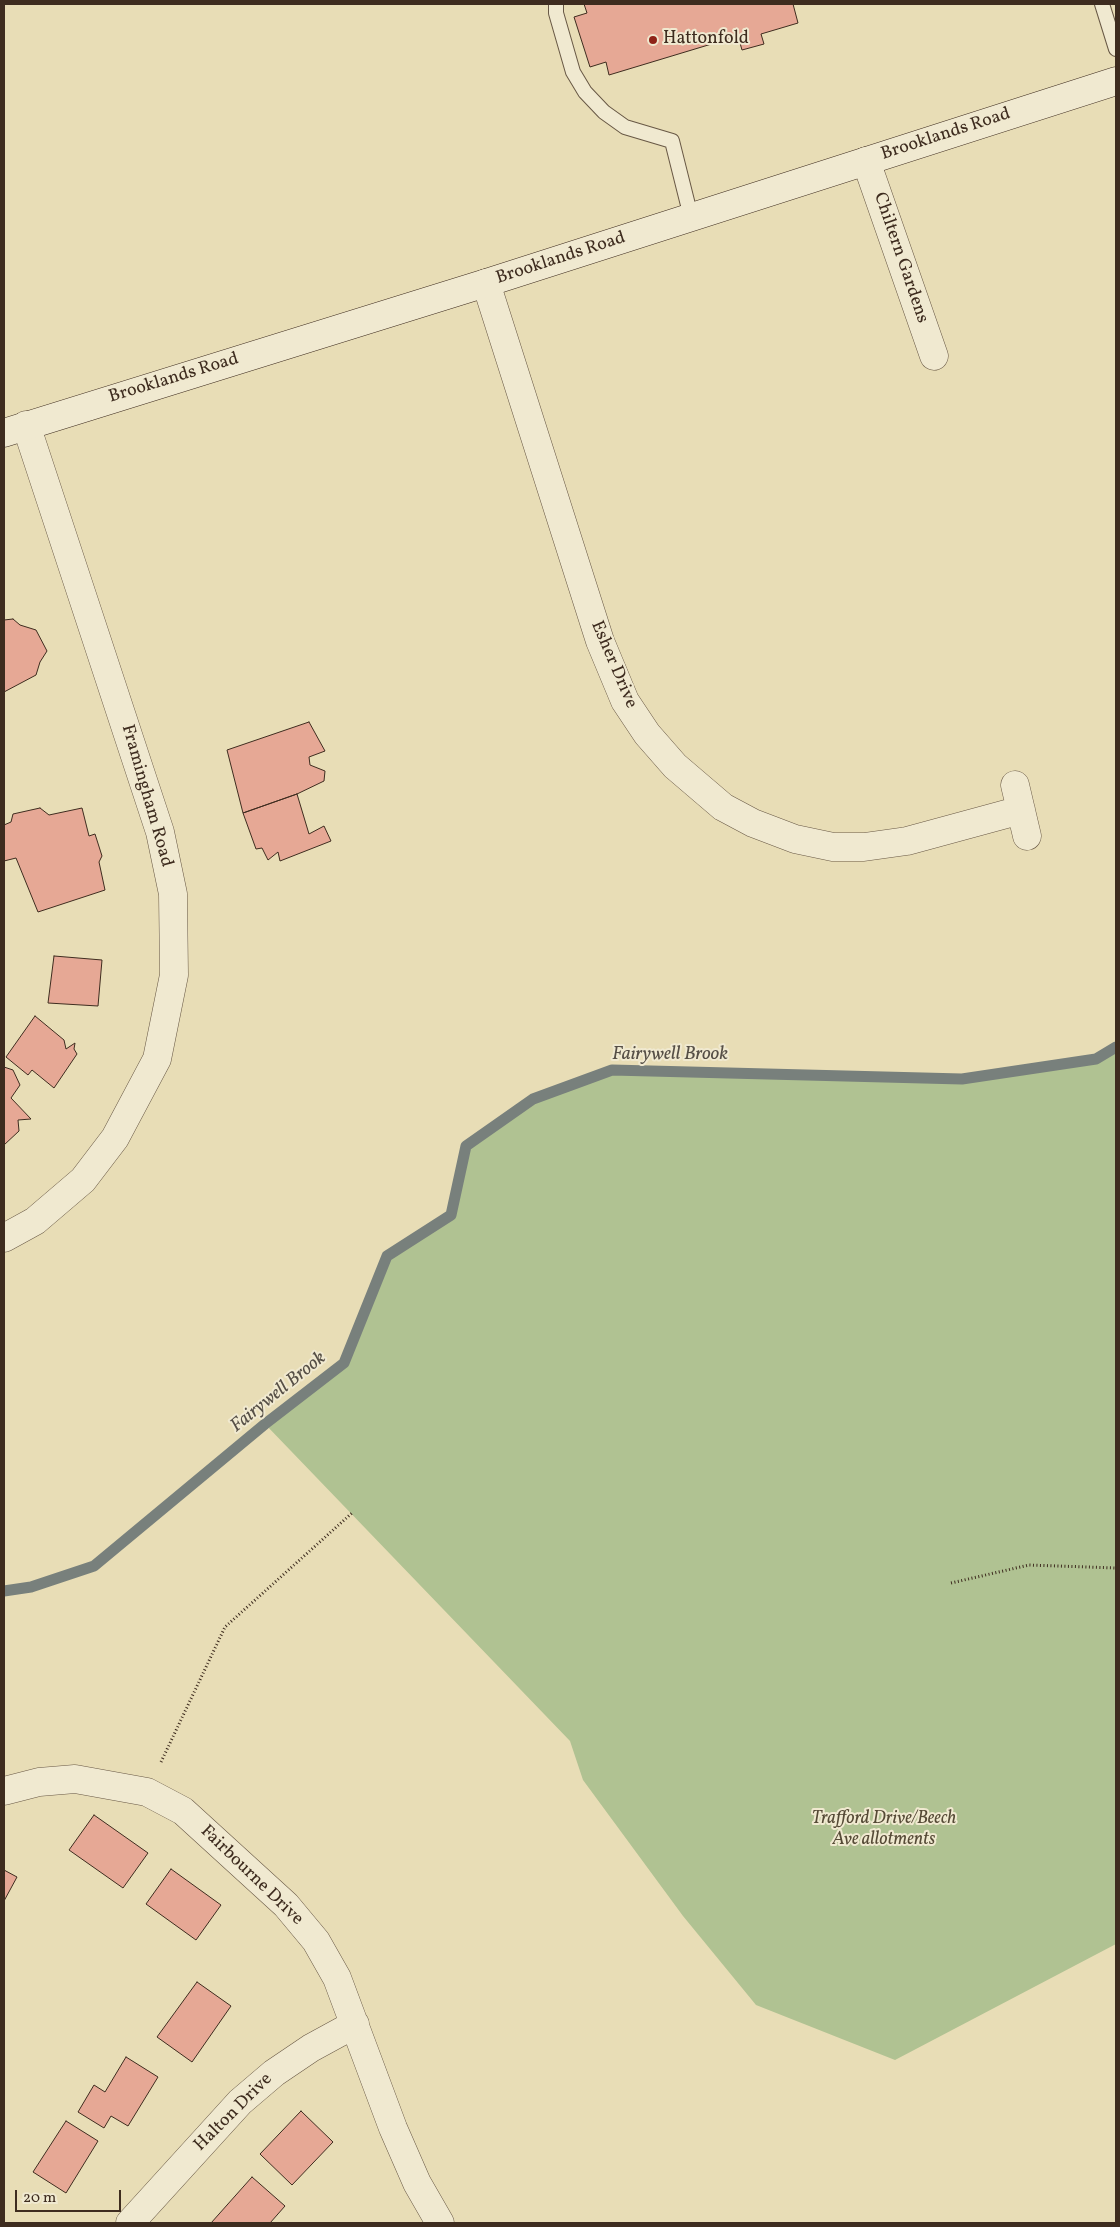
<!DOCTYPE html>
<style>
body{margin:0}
#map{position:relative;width:1120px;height:2227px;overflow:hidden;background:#e8ddb6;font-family:Vollkorn,serif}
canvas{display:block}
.frame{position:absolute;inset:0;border:5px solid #3e2c1f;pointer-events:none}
.scale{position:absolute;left:15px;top:2190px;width:106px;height:22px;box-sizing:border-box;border:2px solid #3e2c1f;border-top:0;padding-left:6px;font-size:15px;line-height:18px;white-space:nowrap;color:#3e2c1f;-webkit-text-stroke:4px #f0e9d0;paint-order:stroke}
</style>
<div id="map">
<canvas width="1120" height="2227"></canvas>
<div class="frame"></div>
<div class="scale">20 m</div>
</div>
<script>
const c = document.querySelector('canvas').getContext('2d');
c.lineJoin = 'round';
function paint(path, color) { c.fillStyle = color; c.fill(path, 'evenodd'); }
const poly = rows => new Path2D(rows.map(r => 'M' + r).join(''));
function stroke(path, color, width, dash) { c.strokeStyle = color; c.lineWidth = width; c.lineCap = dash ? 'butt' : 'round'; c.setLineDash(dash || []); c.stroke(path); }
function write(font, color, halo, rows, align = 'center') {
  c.font = font + ' Vollkorn,serif'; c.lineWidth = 4; c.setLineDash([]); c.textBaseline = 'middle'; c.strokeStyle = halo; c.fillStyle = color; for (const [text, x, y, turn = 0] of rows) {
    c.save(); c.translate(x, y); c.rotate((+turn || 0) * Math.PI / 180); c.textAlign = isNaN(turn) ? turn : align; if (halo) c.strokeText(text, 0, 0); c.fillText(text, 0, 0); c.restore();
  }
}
paint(poly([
 [1116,1047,1116,1944,895,2060,756,2005,683,1916,583,1780,570,1741,265,1424,344,1363,387,1256,451,1215,466,1146,533,1099,612,1070,962,1079,1096,1059]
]), '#b0c292');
stroke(poly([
 [4,1591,31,1587,94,1566,265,1424,344,1363,387,1256,451,1215,466,1146,533,1099,612,1070,962,1079,1096,1059,1116,1047]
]), '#78807c', 11);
const building = poly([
 [584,4,793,4,798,23,761,34,764,44,742,50,738,36,609,75,606,62,590,67,574,17,587,13,584,4],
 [13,619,20,625,36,630,47,651,40,662,36,675,4,692,4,620,13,619],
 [309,722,325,751,309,757,310,765,325,771,324,781,297,794,243,813,227,750,309,722],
 [297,794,309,834,324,826,331,841,280,861,278,852,268,860,262,848,256,849,243,813,297,794],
 [40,808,49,815,82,808,89,836,95,834,102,856,99,862,105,890,38,912,16,858,4,861,4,825,11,822,13,814,40,808],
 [54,956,102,960,98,1006,48,1003,54,956],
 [35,1016,64,1040,66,1049,75,1043,74,1049,77,1054,54,1088,32,1070,28,1075,6,1057,35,1016],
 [4,1067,13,1070,20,1085,11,1098,31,1119,18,1120,19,1131,4,1145,4,1067],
 [94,1815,148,1853,123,1888,69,1850,94,1815],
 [171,1869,221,1905,196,1940,146,1904,171,1869],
 [4,1870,17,1877,4,1901,4,1870],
 [197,1982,231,2006,192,2062,157,2037,197,1982],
 [126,2057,158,2077,128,2126,111,2116,104,2128,78,2112,94,2085,105,2092,126,2057],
 [301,2111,333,2142,292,2185,260,2154,301,2111],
 [66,2121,98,2141,66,2193,33,2172,66,2121],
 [252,2177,285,2206,270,2223,211,2223,252,2177]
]);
paint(building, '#e6a895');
stroke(building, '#3e2c1f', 1);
const lane = poly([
 [556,4,556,13,573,72,585,92,604,112,625,127,672,141,691,217],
 [1102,4,1116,49]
]);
const street = poly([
 [866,161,934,356],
 [486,283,600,641,625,701,647,734,675,766,723,807,753,823,795,839,833,847,864,847,907,841,1021,810],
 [1015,785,1027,836],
 [4,1238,35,1221,83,1180,115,1138,157,1059,174,975,173,894,160,832,26,425],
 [4,1791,39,1782,75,1779,147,1792,183,1811,286,1905,316,1941,337,1978,393,2128,417,2183,440,2223],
 [130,2223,240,2102,274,2073,311,2048,355,2024]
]);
const secondary = poly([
 [4,433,486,283,1116,81]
]);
stroke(lane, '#685845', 16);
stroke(street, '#685845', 29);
stroke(secondary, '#3e2c1f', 29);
stroke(poly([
 [951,1583,1029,1565,1116,1568],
 [161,1762,225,1627,352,1513]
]), '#3e2c1f', 3, [1, 2.5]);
stroke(lane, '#f0e9d0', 14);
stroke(street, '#f0e9d0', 28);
stroke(secondary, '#f0e9d0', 28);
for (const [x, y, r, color] of [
 [653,40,5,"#8f2418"]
]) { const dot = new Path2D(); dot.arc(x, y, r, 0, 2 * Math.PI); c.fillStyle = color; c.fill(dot); stroke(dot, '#f0e9d0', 2); }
write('18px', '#3e2c1f', '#f0e9d0', [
 ["Hattonfold",663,40]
], 'left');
write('18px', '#3e2c1f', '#f0e9d0', [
 ["Brooklands Road",946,135,-18],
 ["Chiltern Gardens",900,258,71],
 ["Brooklands Road",561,259,-18],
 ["Brooklands Road",174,379,-17],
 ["Esher Drive",613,665,67],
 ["Framingham Road",146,796,74],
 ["Fairbourne Drive",251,1876,44],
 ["Halton Drive",234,2113,-45]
]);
write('italic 18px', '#554a36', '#f0e9d0', [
 ["Trafford Drive/Beech",884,1820],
 ["Ave allotments",884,1841]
]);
write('italic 19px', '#564f46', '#f0e9d0', [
 ["Fairywell Brook",670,1056],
 ["Fairywell Brook",279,1393,-39]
]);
</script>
